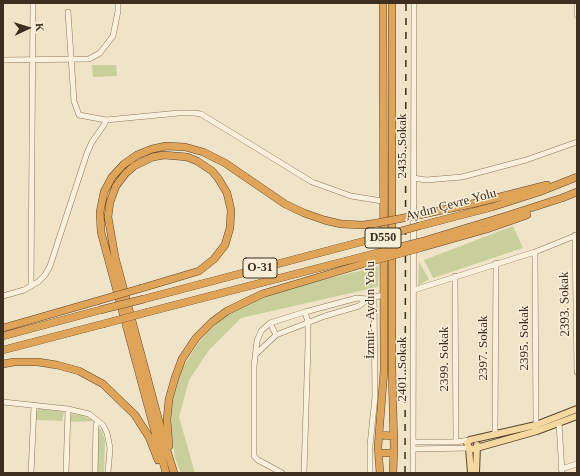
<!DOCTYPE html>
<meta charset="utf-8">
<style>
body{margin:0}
#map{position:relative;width:580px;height:476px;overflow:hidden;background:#f0e4c8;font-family:"Times New Roman",serif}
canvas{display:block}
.frame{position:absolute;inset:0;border:4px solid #3d2e20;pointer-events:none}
.north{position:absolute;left:8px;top:8px;width:40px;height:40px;-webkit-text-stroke:3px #f7eed8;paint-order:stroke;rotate:86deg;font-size:11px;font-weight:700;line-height:16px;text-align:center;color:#3d2e20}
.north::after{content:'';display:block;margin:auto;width:14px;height:18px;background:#3d2e20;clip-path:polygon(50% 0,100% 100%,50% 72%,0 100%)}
</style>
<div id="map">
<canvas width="580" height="476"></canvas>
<div class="frame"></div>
<div class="north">K</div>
</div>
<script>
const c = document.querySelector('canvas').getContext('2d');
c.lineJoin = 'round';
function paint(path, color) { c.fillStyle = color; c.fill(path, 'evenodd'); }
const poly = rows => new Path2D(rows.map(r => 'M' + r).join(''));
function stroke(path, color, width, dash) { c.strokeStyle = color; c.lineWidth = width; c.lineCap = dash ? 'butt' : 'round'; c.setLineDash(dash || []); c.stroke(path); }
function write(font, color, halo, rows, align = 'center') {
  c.font = font + ' "Times New Roman",serif'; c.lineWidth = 3; c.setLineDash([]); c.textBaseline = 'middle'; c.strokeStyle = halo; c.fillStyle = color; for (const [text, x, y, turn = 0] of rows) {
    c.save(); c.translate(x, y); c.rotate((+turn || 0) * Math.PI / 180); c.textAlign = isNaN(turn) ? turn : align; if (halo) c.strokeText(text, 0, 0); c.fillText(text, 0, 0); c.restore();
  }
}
paint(poly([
 [92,65,116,65,117,76,93,77],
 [513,226,523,248,433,278,424,260],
 [419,262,429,279,418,286],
 [379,266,378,287,241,318,209,350,189,380,179,417,195,473,181,473,175,458,171,430,173,392,181,370,199,342,210,330,223,318,240,307,263,297,302,285],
 [39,408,64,412,62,421,36,420,36,412],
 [71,414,81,415,95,421,70,422],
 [98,427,102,431,105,441,104,473,96,473]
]), '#c9cf9b');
const minor = poly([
 [577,3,577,15],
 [68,12,74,101,79,115,106,120],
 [3,60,89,59,100,53,113,36,118,11,118,3],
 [413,178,426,180,462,177,526,160,577,142],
 [575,235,577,372],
 [535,252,536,425],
 [455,276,456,442],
 [31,286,33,3],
 [414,290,535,252,577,235],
 [3,296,24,290,38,282,45,275,50,266,87,153,92,142,104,125,106,120,179,113,194,113,201,114,312,182,351,196,382,201],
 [270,323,276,335],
 [256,354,276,335,325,316,359,306,367,299],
 [3,402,68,409,89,414,103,425,107,433,110,448,108,473],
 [559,423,562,473],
 [495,434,496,263],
 [413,442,455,442,471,440],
 [413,449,469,448],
 [561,469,577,464],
 [31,473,34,406],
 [66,473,68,409],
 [95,473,96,425,99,422],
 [282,473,258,460,254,456,254,366,257,341,261,331,270,323,305,312,357,298,367,299,383,295],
 [304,473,308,345,308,322,305,312],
 [370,473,370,445,375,397,374,297],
 [413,473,414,3]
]);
const major = poly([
 [469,448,473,449,537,431,577,416],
 [471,473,469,448,467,443,470,440,536,425,577,409],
 [476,473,477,445]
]);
const highway = poly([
 [392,3,392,370,394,447,393,473],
 [419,215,476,203,547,185],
 [419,226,492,207,539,192,577,177],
 [420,242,506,216,562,198,577,192],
 [420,248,487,229,527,215],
 [142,288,199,271,214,259,225,245,230,228,231,210,227,193,218,178,212,171,197,161,187,157,164,155,153,157,134,166,125,174,116,186,110,202,108,217,115,257,165,444,174,473],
 [144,299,376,238],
 [148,312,377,253],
 [3,328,97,301],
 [3,336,100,310],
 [3,350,103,324],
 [3,364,14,362,38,362,57,365,79,371,103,384,135,415,149,437,158,460],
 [379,435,394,436],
 [169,446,167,420,169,399,175,378,182,359,196,338,212,322,227,311,262,294,376,260],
 [379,453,394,453],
 [166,473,101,232,100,212,104,192,112,177,124,164,137,155,152,149,166,146,185,147,203,152,225,163,285,204,304,213,324,220,341,224,363,225,377,223],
 [380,473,378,447,384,370,383,3]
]);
stroke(minor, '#8d765c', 6);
stroke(major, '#5b4430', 8);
stroke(highway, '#5b4430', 8);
stroke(minor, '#faf1dc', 5);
stroke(major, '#f3d9a0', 6);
stroke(highway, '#e0a458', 7);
stroke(poly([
 [405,473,406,3]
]), '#3d2e20', 1.5, [7, 7]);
const highwayBridge = poly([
 [377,223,419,215],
 [376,238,419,226],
 [377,253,420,242],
 [376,260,420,248],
 [97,301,142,288],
 [100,310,144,299],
 [103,324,148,312]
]);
stroke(highwayBridge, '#5b4430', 8, []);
stroke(highwayBridge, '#e0a458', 7);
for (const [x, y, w] of [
 [383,238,36],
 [260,268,34]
]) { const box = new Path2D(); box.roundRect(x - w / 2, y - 10, w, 20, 3); c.fillStyle = '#f7eed8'; c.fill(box); stroke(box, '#3d2e20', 1); }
write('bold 12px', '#3d2e20', null, [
 ["D550",383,238],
 ["O-31",260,268]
]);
write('13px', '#3d2e20', '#f7eed8', [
 ["2435. Sokak",403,146,-90],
 ["Aydın Çevre Yolu",451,205,-15],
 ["2393. Sokak",565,304,-91],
 ["İzmir - Aydın Yolu",371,310,-90],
 ["2395. Sokak",525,338,-90],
 ["2397. Sokak",484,348,-90],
 ["2399. Sokak",445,359,-90],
 ["2401. Sokak",403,369,-90]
]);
</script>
